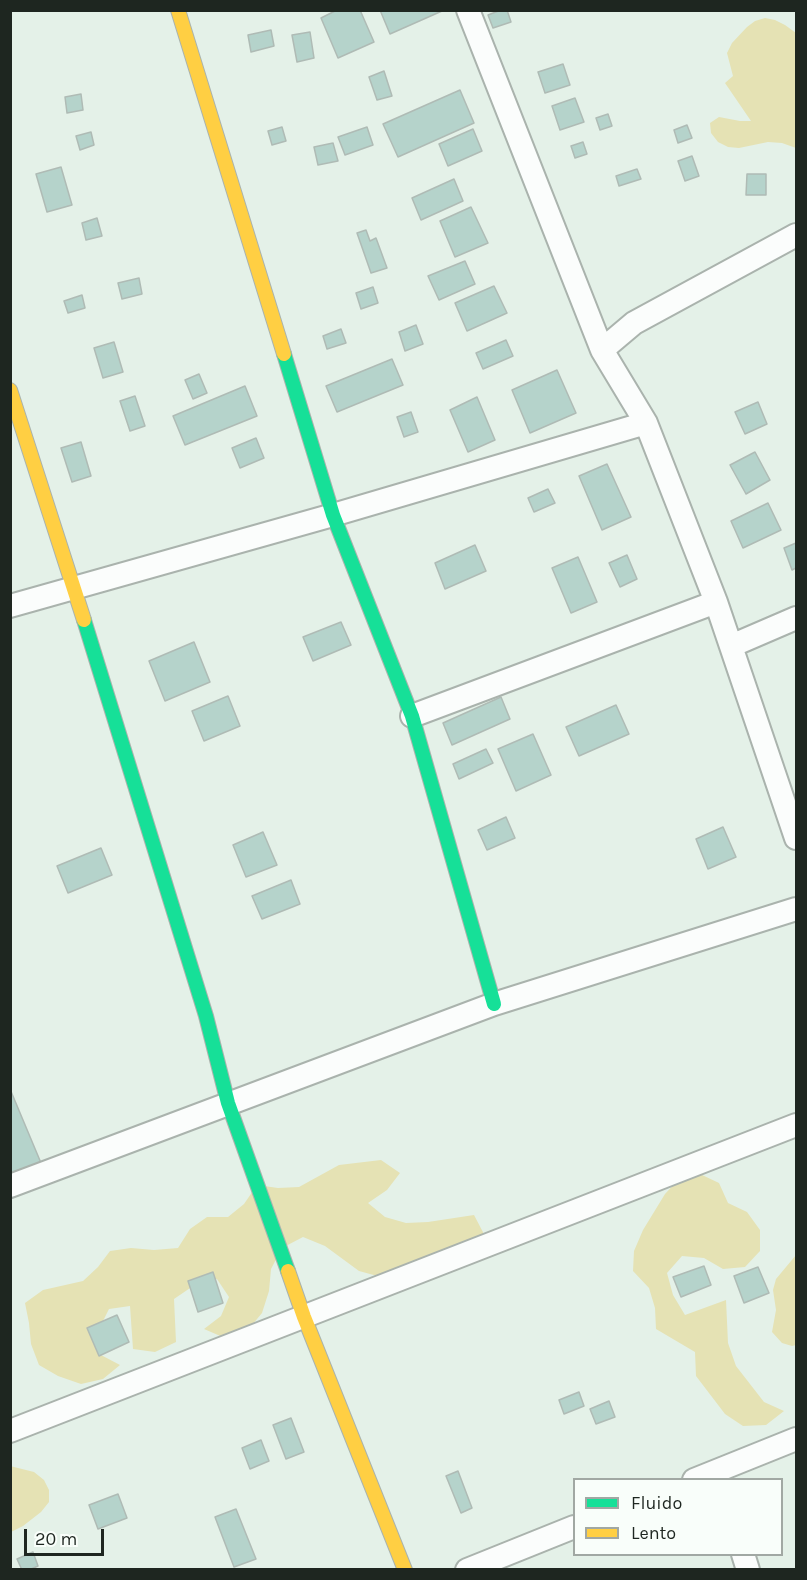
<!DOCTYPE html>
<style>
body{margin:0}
#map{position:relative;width:807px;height:1580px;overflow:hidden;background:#e4f1e8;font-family:Karla,sans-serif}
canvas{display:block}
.frame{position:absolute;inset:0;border:12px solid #1e2620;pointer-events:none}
.legend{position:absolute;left:573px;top:1478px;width:210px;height:78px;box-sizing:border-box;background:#f9fefa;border:2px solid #a1a8a3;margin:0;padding:8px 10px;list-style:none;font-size:18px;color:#1e2620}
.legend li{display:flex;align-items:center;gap:12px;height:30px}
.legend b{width:30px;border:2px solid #a1a8a3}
.scale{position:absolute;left:24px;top:1529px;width:80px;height:27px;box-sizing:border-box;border:3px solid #1e2620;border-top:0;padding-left:8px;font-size:18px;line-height:21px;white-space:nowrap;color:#1e2620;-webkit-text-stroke:4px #f9fefa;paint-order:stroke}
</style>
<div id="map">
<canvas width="807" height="1580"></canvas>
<div class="frame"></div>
<ul class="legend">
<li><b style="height:8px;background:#16e098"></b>Fluido</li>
<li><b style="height:8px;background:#ffcf43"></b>Lento</li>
</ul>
<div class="scale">20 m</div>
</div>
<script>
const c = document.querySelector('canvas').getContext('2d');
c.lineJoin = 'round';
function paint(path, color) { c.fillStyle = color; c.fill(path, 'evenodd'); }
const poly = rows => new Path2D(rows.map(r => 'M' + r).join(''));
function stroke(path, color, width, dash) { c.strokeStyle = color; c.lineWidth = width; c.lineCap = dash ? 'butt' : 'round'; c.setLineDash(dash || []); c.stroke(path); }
paint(poly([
 [765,18,775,20,785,25,796,33,796,148,782,143,768,142,739,148,728,147,718,142,711,133,710,123,719,117,740,121,751,121,725,83,733,76,727,53,732,43,747,27,755,21],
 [381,1160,400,1173,387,1190,368,1203,385,1217,406,1223,428,1222,474,1215,485,1236,381,1277,359,1271,325,1246,303,1237,282,1248,271,1269,269,1291,262,1313,247,1331,225,1338,204,1329,221,1316,229,1297,217,1279,196,1284,174,1299,176,1342,155,1352,133,1349,130,1306,109,1309,99,1329,101,1355,120,1365,103,1379,81,1384,58,1376,39,1365,31,1344,29,1323,25,1303,43,1290,83,1281,98,1267,110,1251,131,1248,154,1250,178,1248,190,1229,207,1217,228,1217,244,1204,257,1185,278,1188,299,1187,339,1165],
 [700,1174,719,1183,728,1203,747,1212,760,1230,760,1251,745,1267,723,1269,704,1258,682,1256,667,1273,673,1295,685,1315,726,1300,728,1343,736,1366,764,1402,784,1411,766,1425,743,1426,725,1414,696,1376,695,1352,656,1329,655,1308,649,1288,633,1271,634,1251,643,1230,665,1194,679,1179],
 [796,1255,796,1345,792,1346,782,1343,772,1332,776,1310,773,1290,776,1279],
 [10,1466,34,1472,44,1480,49,1490,49,1502,41,1512,23,1526,11,1532]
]), '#e5e2b4');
const building = poly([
 [337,10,360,10,374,42,338,58,321,18,337,10],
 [380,10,442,10,442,11,390,34,380,10],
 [501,10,507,10,511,22,493,28,488,15,501,10],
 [271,30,274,46,251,52,248,35,271,30],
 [310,32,314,58,297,62,292,35,310,32],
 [563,64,570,85,545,93,538,72,563,64],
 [384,71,392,96,377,100,369,77,384,71],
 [460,90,474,123,398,157,383,124,460,90],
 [81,94,83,110,67,113,65,97,81,94],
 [575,98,584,122,560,130,552,106,575,98],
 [608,114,612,126,600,130,596,118,608,114],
 [687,125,692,138,678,143,674,130,687,125],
 [282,127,286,141,272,145,268,131,282,127],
 [367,127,373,145,345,155,338,137,367,127],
 [473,129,482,151,448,166,439,144,473,129],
 [91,132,94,145,80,150,76,136,91,132],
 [583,142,587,154,575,158,571,146,583,142],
 [333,143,338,161,318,165,314,147,333,143],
 [692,156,699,176,685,181,678,161,692,156],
 [61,167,72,205,47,212,36,174,61,167],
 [637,169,641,179,619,186,616,176,637,169],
 [747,174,766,174,766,195,746,195,747,174],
 [454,179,463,201,421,220,412,198,454,179],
 [471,207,488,243,455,257,440,221,471,207],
 [97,218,102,236,86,240,82,223,97,218],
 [366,230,370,241,376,238,387,268,371,273,357,233,366,230],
 [465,261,475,284,439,300,428,276,465,261],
 [139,278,142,294,122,299,118,283,139,278],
 [494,286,507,313,467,331,455,303,494,286],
 [373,287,378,303,361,309,356,293,373,287],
 [82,295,85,308,68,313,64,301,82,295],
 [416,325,423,344,405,351,399,332,416,325],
 [341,329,346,343,327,349,323,336,341,329],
 [506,340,513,356,483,369,476,353,506,340],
 [114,342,123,372,103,378,94,348,114,342],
 [392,359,403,385,337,412,326,386,392,359],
 [557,370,576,413,530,433,512,390,557,370],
 [199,374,207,393,193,399,185,380,199,374],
 [245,386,257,416,185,445,173,416,245,386],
 [135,396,145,426,130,431,120,401,135,396],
 [477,397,495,440,468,452,450,410,477,397],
 [758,402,767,424,745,434,735,412,758,402],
 [411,412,418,432,404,437,397,417,411,412],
 [256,438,264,458,240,468,232,448,256,438],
 [81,442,91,476,72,482,61,448,81,442],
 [755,452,770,480,746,494,730,465,755,452],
 [607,464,631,517,602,530,579,476,607,464],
 [548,489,555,503,534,512,528,498,548,489],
 [768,503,781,530,743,548,731,521,768,503],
 [796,543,796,568,792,570,784,548,796,543],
 [475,545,486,571,445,589,435,563,475,545],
 [627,555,637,579,620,587,609,563,627,555],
 [578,557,597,602,571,613,552,568,578,557],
 [341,622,351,645,313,661,303,637,341,622],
 [194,642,210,682,165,701,149,661,194,642],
 [228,696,240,726,204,741,192,711,228,696],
 [501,697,510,719,452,745,443,723,501,697],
 [616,705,629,734,579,756,566,727,616,705],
 [533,734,551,775,516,791,498,749,533,734],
 [486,749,493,763,459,779,453,764,486,749],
 [506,817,515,838,487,850,478,830,506,817],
 [723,827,736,857,708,869,696,839,723,827],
 [263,832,277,865,246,877,233,845,263,832],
 [101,848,112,875,68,893,57,866,101,848],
 [291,880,300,904,262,919,252,896,291,880],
 [10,1089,41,1163,10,1175,10,1089],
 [704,1266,711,1285,681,1297,673,1277,704,1266],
 [758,1267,769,1293,744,1303,734,1276,758,1267],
 [213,1272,223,1303,198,1312,188,1281,213,1272],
 [117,1315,129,1342,99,1356,87,1328,117,1315],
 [579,1392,584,1406,564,1414,559,1400,579,1392],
 [609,1401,615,1417,596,1424,590,1409,609,1401],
 [291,1418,304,1452,286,1459,273,1425,291,1418],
 [261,1440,269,1461,250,1469,242,1448,261,1440],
 [458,1471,472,1508,461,1513,446,1476,458,1471],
 [118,1494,127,1518,98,1529,89,1505,118,1494],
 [236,1509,256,1559,234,1567,215,1517,236,1509],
 [33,1552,38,1566,29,1570,22,1570,17,1559,33,1552]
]);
paint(building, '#b5d3cb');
stroke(building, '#afbbb5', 1.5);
const street = poly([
 [468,10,602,350],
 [796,235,634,323,602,350,646,423,716,602,796,838],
 [10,606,333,515,646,423],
 [731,646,796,618],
 [412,716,716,602],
 [10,1186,494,1004,796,909],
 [10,1431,796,1125],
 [694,1480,796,1439],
 [743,1554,748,1570],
 [467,1570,574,1527]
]);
const fast = poly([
 [284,354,333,515,412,716,494,1004],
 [84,620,206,1016,228,1103,288,1271]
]);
const slow = poly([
 [178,10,284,354],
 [10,390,84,620],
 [288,1271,304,1317,405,1570]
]);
stroke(street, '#aab3ad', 26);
stroke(fast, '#aab3ad', 16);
stroke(slow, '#aab3ad', 16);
stroke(street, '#fbfdfc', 22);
stroke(fast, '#16e098', 14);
stroke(slow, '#ffcf43', 14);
</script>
